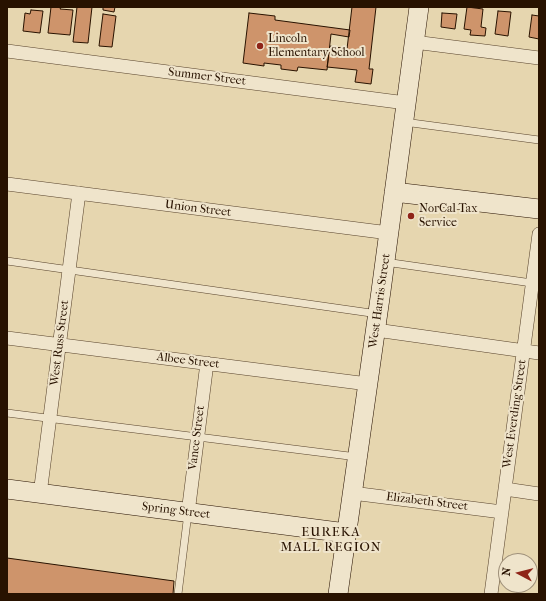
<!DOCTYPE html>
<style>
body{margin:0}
#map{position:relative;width:546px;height:601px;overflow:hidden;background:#e6d6af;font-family:"IM FELL French Canon",serif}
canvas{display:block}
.frame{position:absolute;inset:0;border:8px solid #281200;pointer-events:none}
.north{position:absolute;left:498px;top:553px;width:40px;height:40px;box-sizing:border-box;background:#efe4cb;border:1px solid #9f907a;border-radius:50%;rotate:277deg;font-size:11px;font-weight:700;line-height:16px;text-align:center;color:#281200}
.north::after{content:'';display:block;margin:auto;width:14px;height:18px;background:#8f2418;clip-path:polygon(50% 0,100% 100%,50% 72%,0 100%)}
</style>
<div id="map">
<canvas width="546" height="601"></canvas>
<div class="frame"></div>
<div class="north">N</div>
</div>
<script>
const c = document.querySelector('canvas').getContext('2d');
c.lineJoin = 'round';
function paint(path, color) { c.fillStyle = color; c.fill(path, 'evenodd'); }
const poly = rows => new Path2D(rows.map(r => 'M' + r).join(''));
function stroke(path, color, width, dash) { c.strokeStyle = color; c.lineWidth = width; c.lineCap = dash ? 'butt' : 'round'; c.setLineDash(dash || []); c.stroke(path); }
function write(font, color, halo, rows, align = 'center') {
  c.font = font + ' "IM FELL French Canon",serif'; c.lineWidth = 4; c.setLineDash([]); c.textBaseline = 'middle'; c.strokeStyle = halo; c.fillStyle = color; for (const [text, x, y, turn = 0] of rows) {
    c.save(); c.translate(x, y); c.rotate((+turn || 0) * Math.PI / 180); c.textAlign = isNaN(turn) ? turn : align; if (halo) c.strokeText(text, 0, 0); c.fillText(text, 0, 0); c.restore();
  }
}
const building = poly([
 [51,7,61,7,60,9,73,10,70,35,48,33,51,7],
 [77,7,92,7,88,43,73,42,77,7],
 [103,7,115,7,114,12,103,10,103,7],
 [352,7,376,7,369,69,373,69,371,84,355,82,357,70,327,67,330,46,347,49,352,7],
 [467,7,483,9,481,27,486,28,485,36,470,35,471,30,464,29,467,7],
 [31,10,43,11,40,33,23,31,25,13,30,14,31,10],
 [498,11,511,12,508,36,495,34,498,11],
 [249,13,275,16,275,20,350,30,349,37,331,34,327,70,298,67,297,71,281,69,281,65,264,63,264,66,243,63,249,13],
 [442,13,457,14,455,29,441,27,442,13],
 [103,14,116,16,112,47,99,46,103,14],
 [532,15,539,16,539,39,529,37,532,15],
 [7,558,174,581,173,594,7,594,7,558]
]);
paint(building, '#ce946b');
stroke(building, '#281200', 1);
const lane = poly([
 [404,122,539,140],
 [7,261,378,314],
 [385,262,539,284],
 [7,413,357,457],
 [178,594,188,513]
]);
const street = poly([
 [414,42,539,58],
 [7,51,406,103],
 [7,184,389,233],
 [376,330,539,353],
 [7,338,368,384],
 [505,489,539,494],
 [352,493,502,512],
 [40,494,79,193],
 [188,513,207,363],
 [491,594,539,234]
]);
const secondary = poly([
 [394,192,539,209],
 [7,489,346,533],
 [338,594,381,291,419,7]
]);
stroke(lane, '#58432c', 8);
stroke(street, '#58432c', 14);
stroke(secondary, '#281200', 20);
stroke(lane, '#efe4cb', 7);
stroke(street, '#efe4cb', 13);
stroke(secondary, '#efe4cb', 19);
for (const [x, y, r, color] of [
 [260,46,4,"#8f2418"],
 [411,216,4,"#8f2418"]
]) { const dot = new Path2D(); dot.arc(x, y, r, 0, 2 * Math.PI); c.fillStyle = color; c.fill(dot); stroke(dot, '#efe4cb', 1.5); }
write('12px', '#281200', '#efe4cb', [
 ["Lincoln",268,39],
 ["Elementary School",268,53],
 ["NorCal Tax",419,209],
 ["Service",419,223]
], 'left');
write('12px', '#281200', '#efe4cb', [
 ["Summer Street",207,77,7],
 ["Union Street",198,209,7],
 ["West Harris Street",380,301,-82],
 ["West Russ Street",60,343,-83],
 ["Albee Street",188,361,7],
 ["West Everding Street",515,414,-82],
 ["Vance Street",197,438,-83],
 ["Elizabeth Street",427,502,7],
 ["Spring Street",176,511,7]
]);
c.letterSpacing = '1px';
write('13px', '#281200', '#efe4cb', [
 ["EUREKA",331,533],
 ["MALL REGION",331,548]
]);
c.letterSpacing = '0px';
</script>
